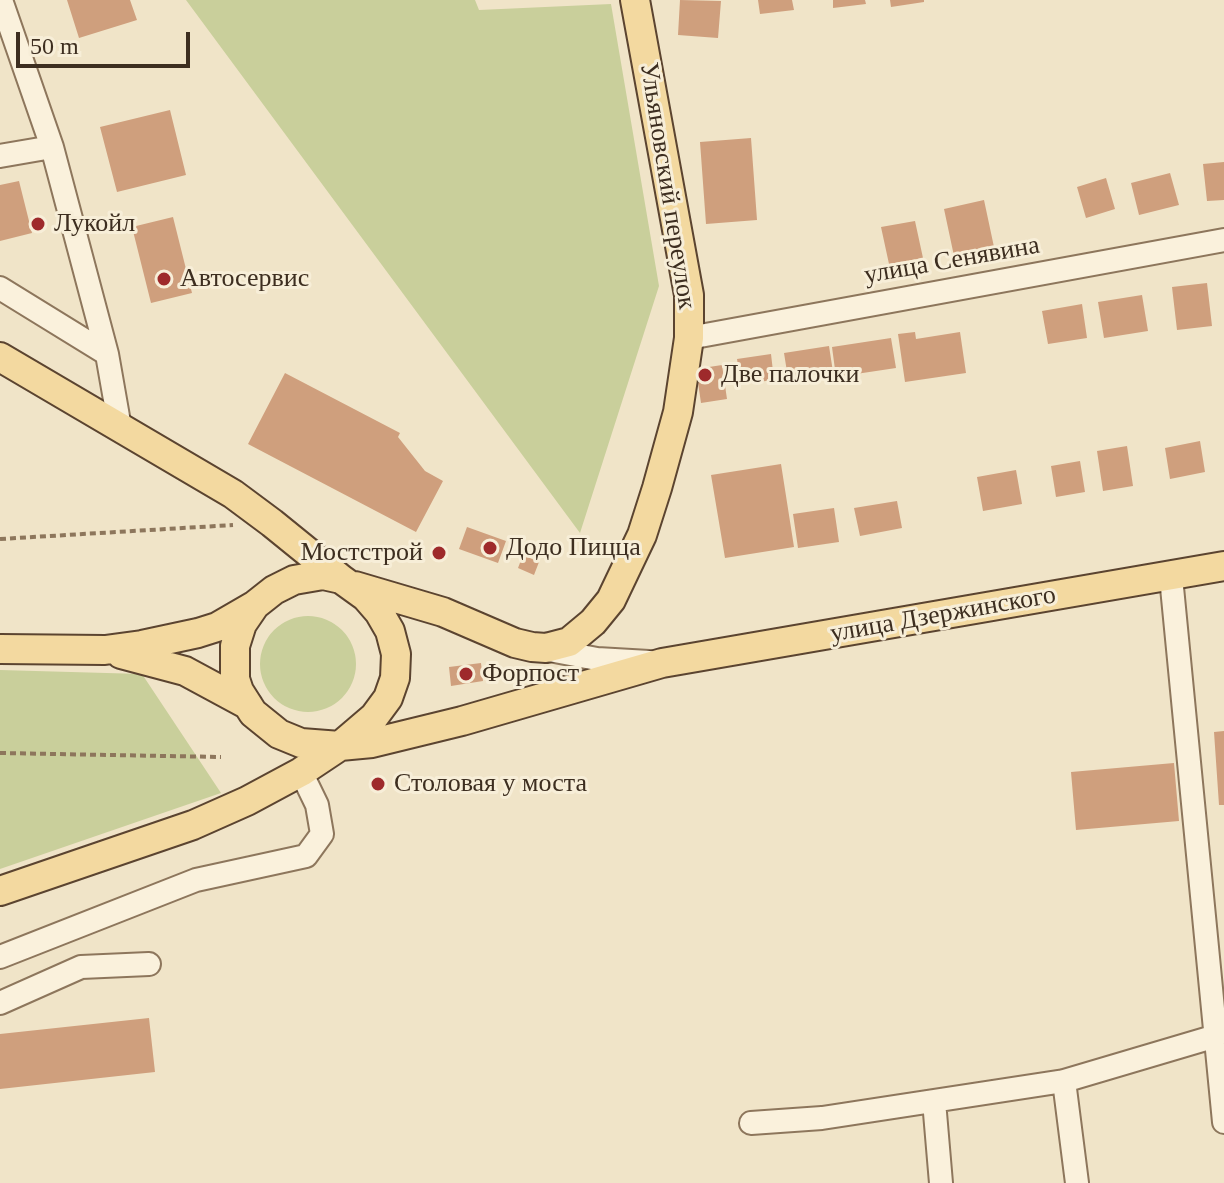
<!DOCTYPE html>
<meta charset="utf-8">
<style>
body{margin:0}
#map{position:relative;width:1224px;height:1183px;overflow:hidden;background:#f0e4c8;font-family:"Times New Roman",serif}
canvas{display:block}
.scale{position:absolute;left:16px;top:32px;width:174px;height:36px;box-sizing:border-box;border:4px solid #3d2e20;border-top:0;padding-left:10px;font-size:24px;line-height:28px;white-space:nowrap;color:#3d2e20;-webkit-text-stroke:6px #f7eed8;paint-order:stroke}
</style>
<div id="map">
<canvas width="1224" height="1183"></canvas>
<div class="scale">50 m</div>
</div>
<script>
const c = document.querySelector('canvas').getContext('2d');
c.lineJoin = 'round';
function paint(path, color) { c.fillStyle = color; c.fill(path, 'evenodd'); }
const poly = rows => new Path2D(rows.map(r => 'M' + r).join(''));
function stroke(path, color, width, dash) { c.strokeStyle = color; c.lineWidth = width; c.lineCap = dash ? 'butt' : 'round'; c.setLineDash(dash || []); c.stroke(path); }
function write(font, color, halo, rows, align = 'center') {
  c.font = font + ' "Times New Roman",serif'; c.lineWidth = 6; c.setLineDash([]); c.textBaseline = 'middle'; c.strokeStyle = halo; c.fillStyle = color; for (const [text, x, y, turn = 0] of rows) {
    c.save(); c.translate(x, y); c.rotate((+turn || 0) * Math.PI / 180); c.textAlign = isNaN(turn) ? turn : align; if (halo) c.strokeText(text, 0, 0); c.fillText(text, 0, 0); c.restore();
  }
}
paint(poly([
 [186,0,475,0,479,10,611,4,659,286,580,533],
 '260 664a48 48 0 1 1 96 0a48 48 0 1 1-96 0Z',
 [0,670,142,674,221,793,0,869]
]), '#c9cf9b');
paint(poly([
 [67,0,130,0,137,20,79,38],
 [680,0,721,1,718,38,678,35],
 [758,0,792,0,794,10,760,14],
 [833,0,865,0,866,4,833,8],
 [890,0,924,0,924,2,891,7],
 [170,110,186,175,117,192,100,127],
 [751,138,757,220,706,224,700,142],
 [1224,162,1224,200,1207,201,1203,164],
 [1170,173,1179,205,1139,215,1131,183],
 [1106,178,1115,209,1086,218,1077,187],
 [19,181,32,233,0,241,0,185],
 [984,200,994,247,954,256,944,209],
 [173,217,192,293,151,303,132,227],
 [915,221,923,258,889,264,881,227],
 [1207,283,1212,326,1177,330,1172,287],
 [1142,295,1148,331,1104,338,1098,302],
 [1082,304,1087,338,1048,344,1042,311],
 [915,332,916,339,960,332,966,373,905,382,898,334],
 [891,338,896,368,836,377,832,347],
 [829,346,833,372,788,378,784,353],
 [771,354,774,380,741,384,737,359],
 [722,365,727,399,701,403,696,369],
 [285,373,400,433,398,437,425,471,443,481,416,532,248,444],
 [1200,441,1205,472,1170,479,1165,448],
 [1127,446,1133,486,1103,491,1097,451],
 [1080,461,1085,492,1056,497,1051,466],
 [781,464,794,547,725,558,711,475],
 [1016,470,1022,504,983,511,977,477],
 [897,501,902,528,860,536,854,508],
 [834,508,839,542,798,548,793,514],
 [467,527,506,541,498,563,459,549],
 [523,555,539,562,534,575,518,568],
 [481,663,483,681,451,686,449,667],
 [1224,731,1224,805,1219,805,1214,732],
 [1174,763,1179,821,1076,830,1071,772],
 [149,1018,155,1072,0,1089,0,1034]
]), '#cf9f7d');
const minor = poly([
 [1,0,52,147],
 [0,156,52,147,107,354,120,428],
 [0,288,107,354],
 [689,338,1224,240],
 [1171,577,1224,1122],
 [544,649,597,659,649,662],
 [0,957,196,880,306,856,322,834,317,805,301,772],
 [0,1003,81,967,149,964],
 [1064,1081,1077,1183],
 [934,1101,941,1183],
 [751,1123,822,1118,1064,1081,1216,1036]
]);
const major = poly([
 [0,357,233,494,272,523,341,579],
 [355,586,443,612,515,643,532,647,546,648,569,642,593,622,611,600,642,535,657,488,678,412,689,338,689,295,635,0],
 [0,649,105,650,142,645,198,633,217,627,255,605],
 [121,654,185,671,248,705],
 [0,891,193,825,247,801,301,772,340,746,374,717,388,698,395,678,396,654,390,631,379,612,366,597,341,579,323,575,294,580,274,590,255,605,242,624,235,646,235,679,239,691,253,713,279,734,301,743,340,746,372,743,462,721,662,663,1224,566]
]);
stroke(minor, '#8d765c', 26);
stroke(major, '#5b4430', 32);
stroke(poly([
 [0,539,233,525],
 [0,753,221,757]
]), '#8d765c', 4, [6, 4]);
stroke(minor, '#faf1dc', 22);
stroke(major, '#f3d9a0', 28);
for (const [x, y, r, color] of [
 [38,224,8,"#9e2a2b"],
 [164,279,8,"#9e2a2b"],
 [705,375,8,"#9e2a2b"],
 [490,548,8,"#9e2a2b"],
 [439,553,8,"#9e2a2b"],
 [466,674,8,"#9e2a2b"],
 [378,784,8,"#9e2a2b"]
]) { const dot = new Path2D(); dot.arc(x, y, r, 0, 2 * Math.PI); c.fillStyle = color; c.fill(dot); stroke(dot, '#f7eed8', 3); }
write('26px', '#3d2e20', '#f7eed8', [
 ["Ульяновский переулок",667,186,81],
 ["улица Сенявина",952,261,-10],
 ["улица Дзержинского",943,615,-10]
]);
write('26px', '#3d2e20', '#f7eed8', [
 ["Лукойл",54,224],
 ["Автосервис",180,279],
 ["Две палочки",721,375],
 ["Додо Пицца",506,548],
 ["Мостстрой",423,553,"right"],
 ["Форпост",482,674],
 ["Столовая у моста",394,784]
], 'left');
</script>
